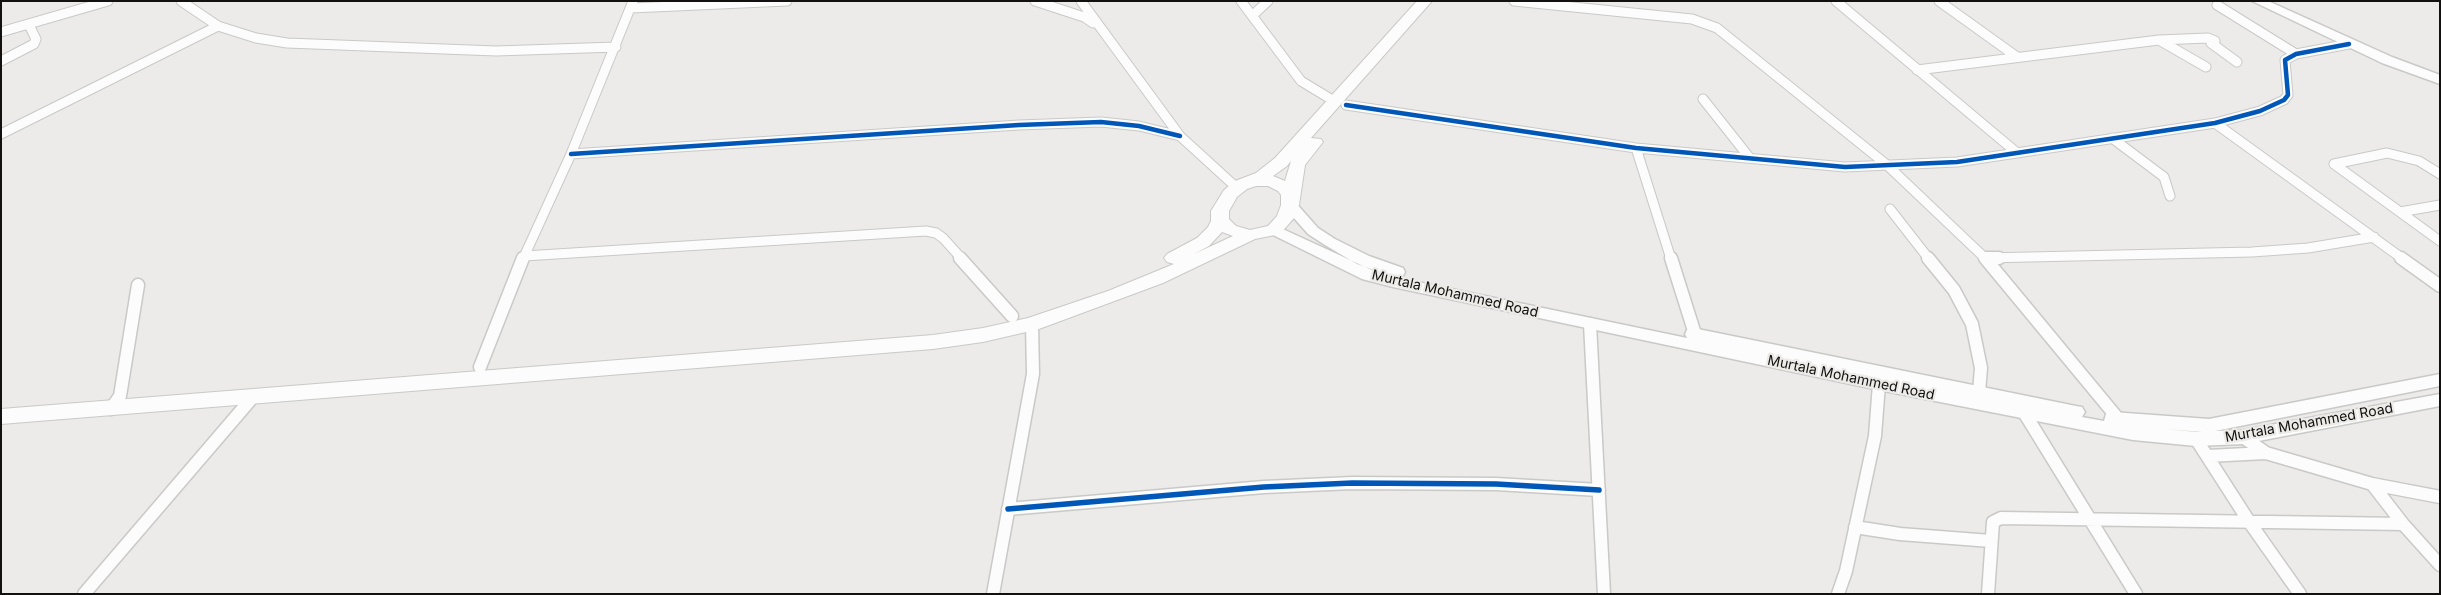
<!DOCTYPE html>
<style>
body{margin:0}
#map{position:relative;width:2441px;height:595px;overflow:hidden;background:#ecebe9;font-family:Inter,sans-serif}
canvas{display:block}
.frame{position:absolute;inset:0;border:2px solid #121110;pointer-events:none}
</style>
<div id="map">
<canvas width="2441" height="595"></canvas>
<div class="frame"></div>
</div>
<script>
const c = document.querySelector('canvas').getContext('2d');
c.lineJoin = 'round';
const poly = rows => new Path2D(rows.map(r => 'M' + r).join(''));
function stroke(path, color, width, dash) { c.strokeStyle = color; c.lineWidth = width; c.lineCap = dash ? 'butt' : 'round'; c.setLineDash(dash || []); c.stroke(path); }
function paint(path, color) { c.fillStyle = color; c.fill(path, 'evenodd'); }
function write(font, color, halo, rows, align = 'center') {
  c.font = font + ' Inter,sans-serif'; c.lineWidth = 4.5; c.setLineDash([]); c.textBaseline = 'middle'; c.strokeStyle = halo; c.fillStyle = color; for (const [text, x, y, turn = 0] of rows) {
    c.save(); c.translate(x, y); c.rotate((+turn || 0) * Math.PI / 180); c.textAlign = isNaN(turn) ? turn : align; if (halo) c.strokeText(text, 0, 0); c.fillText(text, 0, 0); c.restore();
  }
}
const streetFar1 = poly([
 [181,1,218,26,256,38,287,43,496,51,616,47],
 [1035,1,1084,17,1093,23],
 [1081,1,1180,136,1237,188],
 [1241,1,1301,81,1334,101],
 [1514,1,1692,19,1717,28,1887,165,1986,259],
 [1836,1,2016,152],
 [1939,1,2017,57],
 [2217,5,2296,54],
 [631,8,787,1],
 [1253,15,1268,1],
 [1,32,108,1],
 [2159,40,2206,67],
 [1,61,34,44,36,39,29,25],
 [1917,70,2159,40,2208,38,2215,41,2211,43,2237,62],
 [1703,99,1749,157],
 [1346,105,1636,148,1845,167,1957,162,2215,123,2260,111,2284,100,2288,95,2285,60,2296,54,2349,44],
 [2215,123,2403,259],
 [1,134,218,26],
 [2112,138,2164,177,2170,196],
 [1636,148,1671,259],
 [571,154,1019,125,1101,122,1139,126,1180,136],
 [2440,174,2419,161,2387,153,2334,164,2440,241],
 [1890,209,1929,259],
 [2400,212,2440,205],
 [524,256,926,231,936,233,943,238,962,259],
 [1985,258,2252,252,2308,248,2374,237],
 [523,259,571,154,633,1]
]);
const street = poly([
 [960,258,1012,316],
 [1671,258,1695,334],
 [1928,258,1954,290,1972,324,1981,368,1979,392],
 [1985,258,2120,421],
 [1985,258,1999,258],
 [2401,258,2440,286],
 [1590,324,1604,594],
 [480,367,523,258],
 [111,409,120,396,138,285],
 [2025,414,2136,594],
 [2243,437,2266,453,2372,484,2440,497],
 [2196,439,2250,523,2300,594],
 [2208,456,2266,453],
 [2372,484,2403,524,2440,565],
 [1008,509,1264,487,1352,483,1496,484,1599,490],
 [1855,527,1900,534,1991,541],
 [84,594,252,398],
 [993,594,1033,374,1032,324],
 [1838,594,1846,571,1875,436,1879,384],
 [1988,594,1993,522,2001,518,2403,524]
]);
const secondary = poly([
 [2252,1,2268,1,2392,57,2440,75,2440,84,2382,63,2252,1],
 [1290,200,1295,202,1318,228,1335,239,1369,256,1403,268,1405,272,1403,276,1397,277,1391,276,1357,264,1325,245,1308,234,1285,208,1283,205,1290,200],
 [1274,225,1374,271,1394,277,1687,338,1685,334,1687,330,1693,328,2076,406,2082,407,2085,412,2082,417,2104,421,2106,414,2112,412,2209,419,2440,374,2440,386,2215,431,2243,430,2440,394,2440,406,2243,444,2196,446,2133,440,1879,390,1393,287,1362,279,1269,233,1266,230,1274,225],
 [2166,429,2202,432,2196,432,2166,429]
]);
const primary = poly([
 [1417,1,1432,1,1311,138,1321,139,1323,142,1305,165,1299,205,1294,218,1280,234,1255,239,1163,283,1039,329,983,342,933,349,1,424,1,409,933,335,983,328,1028,318,1108,291,1174,264,1167,262,1164,258,1167,254,1197,238,1208,227,1211,221,1211,211,1224,190,1235,181,1256,173,1275,158,1417,1],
 [1291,161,1285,181,1273,176,1287,166,1291,161],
 [1256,186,1268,186,1278,191,1281,195,1281,205,1277,216,1268,226,1250,230,1236,226,1229,219,1229,211,1237,197,1247,189,1256,186],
 [1222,232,1233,236,1194,254,1209,246,1222,232]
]);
stroke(streetFar1, '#c9c9c7', 11);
stroke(street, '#c9c9c7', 15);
stroke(secondary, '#c9c9c7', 3);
stroke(primary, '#c9c9c7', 2);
stroke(streetFar1, '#fcfcfc', 9);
stroke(street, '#fcfcfc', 12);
paint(secondary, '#fcfcfc');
paint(primary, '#fcfcfc');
stroke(poly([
 [1346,105,1636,148,1845,167,1957,162,2215,123,2260,111,2284,100,2288,95,2285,60,2296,54,2349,44],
 [571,154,1019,125,1101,122,1139,126,1180,136]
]), '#0057b8', 4.5);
stroke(poly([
 [1008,509,1264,487,1352,483,1496,484,1599,490]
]), '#0057b8', 5.5);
write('14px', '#121110', '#edebe8', [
 ["Murtala Mohammed Road",1455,294,13],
 ["Murtala Mohammed Road",1851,378,12],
 ["Murtala Mohammed Road",2309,423,-10]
]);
</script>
